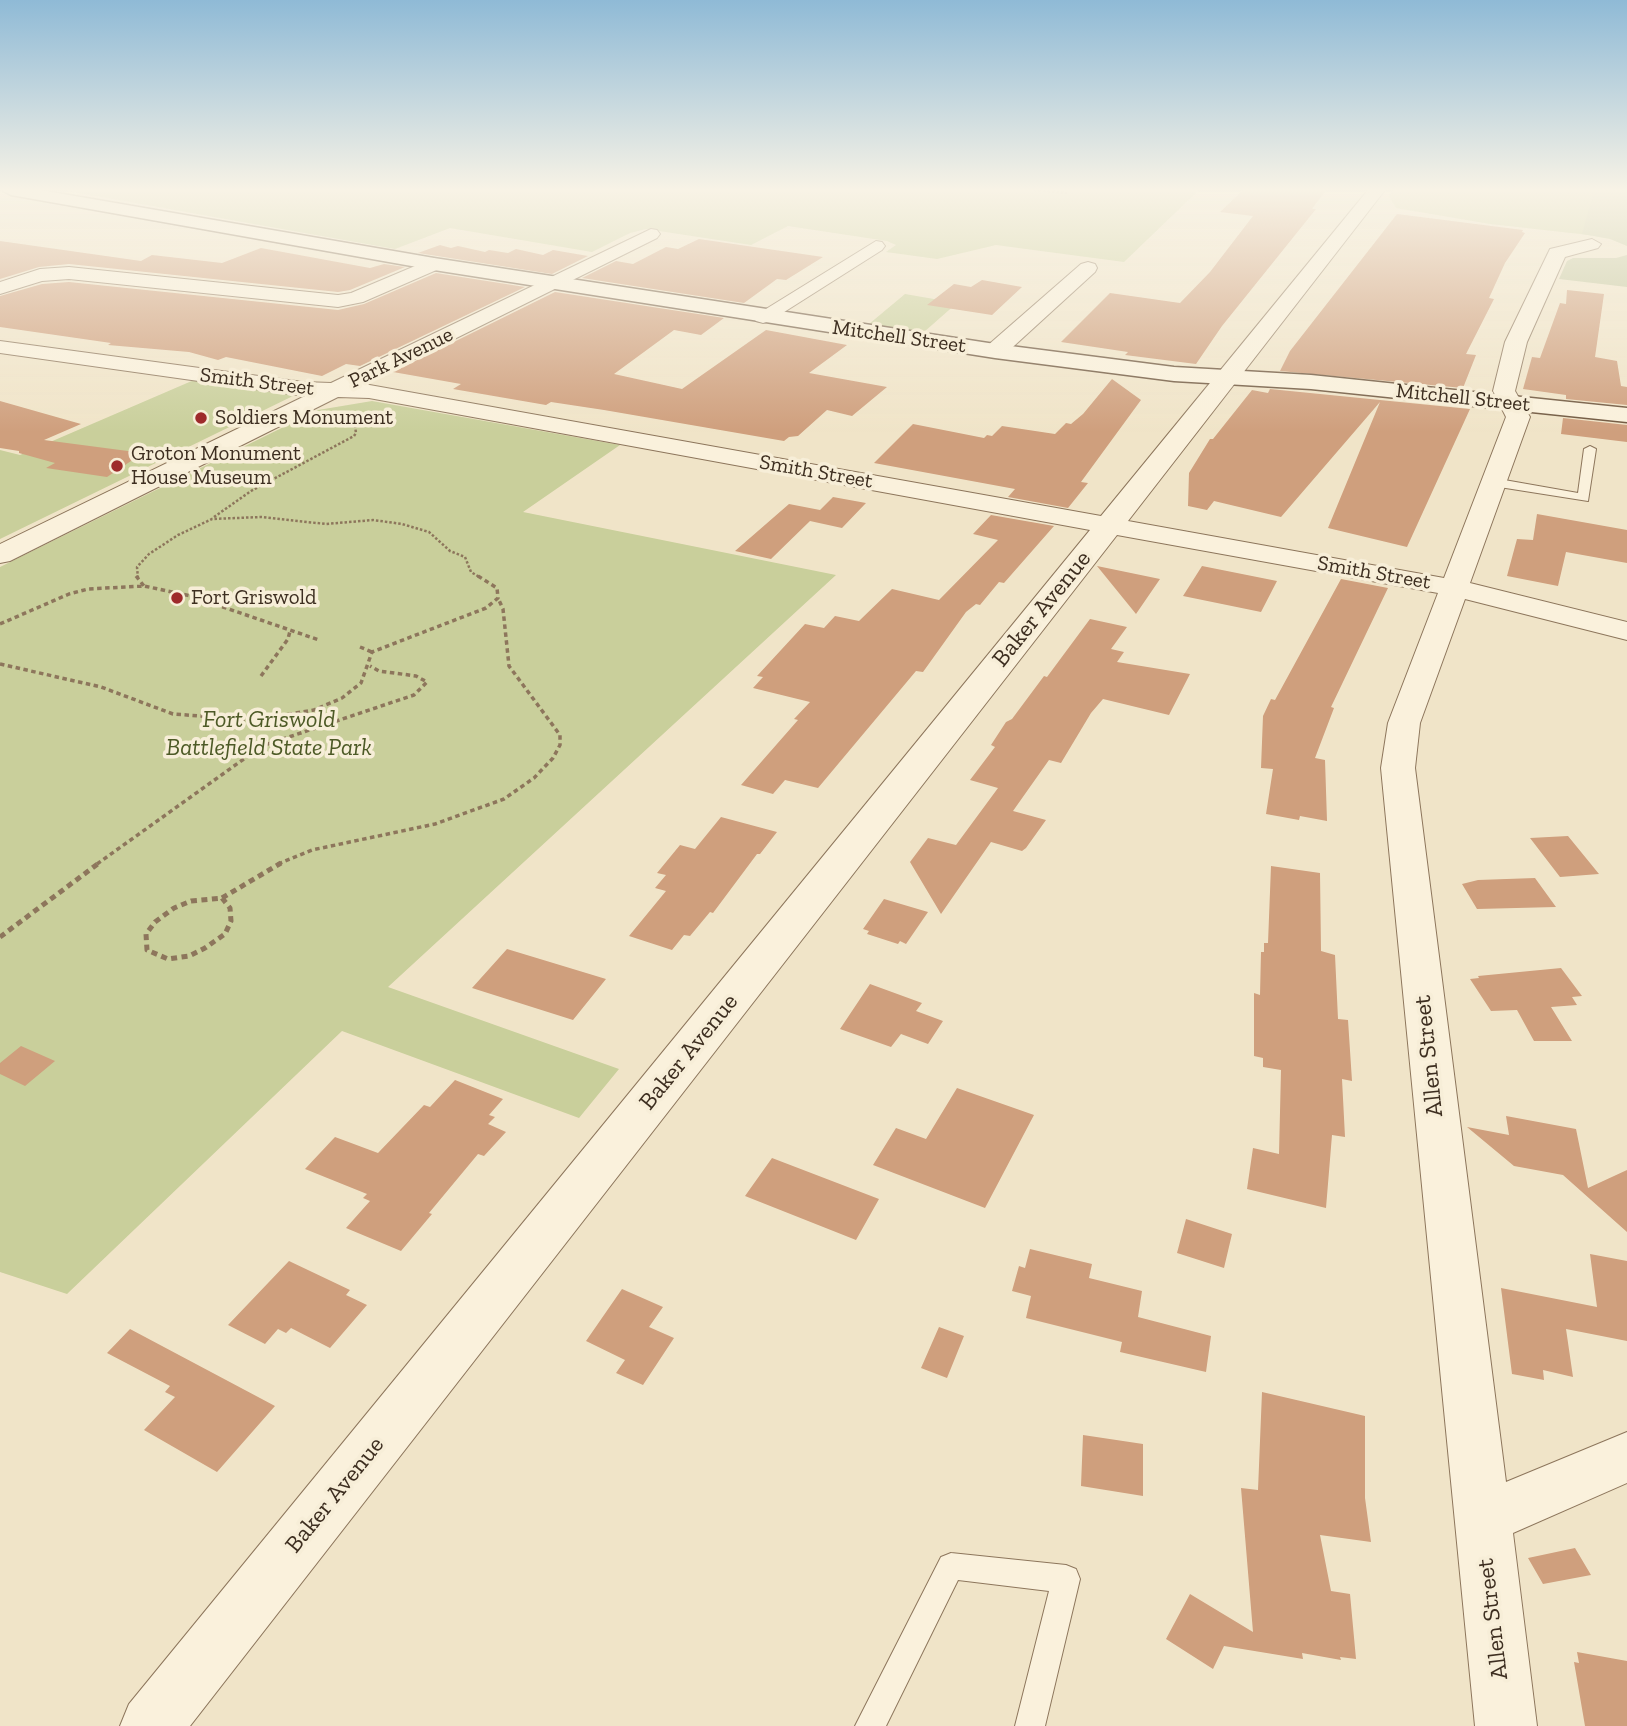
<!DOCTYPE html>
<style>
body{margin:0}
canvas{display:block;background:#f0e4c8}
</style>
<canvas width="1627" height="1726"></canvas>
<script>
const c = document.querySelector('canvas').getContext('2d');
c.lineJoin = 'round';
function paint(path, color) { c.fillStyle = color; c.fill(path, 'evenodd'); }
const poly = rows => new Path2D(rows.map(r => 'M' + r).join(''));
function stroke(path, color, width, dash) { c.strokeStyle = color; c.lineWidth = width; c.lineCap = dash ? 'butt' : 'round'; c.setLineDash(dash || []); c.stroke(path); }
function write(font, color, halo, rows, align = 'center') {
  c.font = font + ' "Zilla Slab",serif'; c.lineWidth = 7; c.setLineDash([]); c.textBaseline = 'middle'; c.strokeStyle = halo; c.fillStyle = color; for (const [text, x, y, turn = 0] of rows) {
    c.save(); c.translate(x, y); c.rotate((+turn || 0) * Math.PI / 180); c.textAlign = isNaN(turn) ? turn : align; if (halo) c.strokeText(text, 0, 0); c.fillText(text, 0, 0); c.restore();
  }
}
paint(poly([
 [62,190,1199,190,1124,262,996,245,937,259,886,252,896,245,887,241,788,226,751,245,646,229,630,233,592,252,450,228,395,249],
 [1393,190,1627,190,1598,236,1490,224,1396,208,1389,196],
 [905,294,957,303,924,332,869,324],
 [194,380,295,395,0,539,0,450,20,455],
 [372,401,620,445,523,512,836,575,388,987,619,1069,579,1118,342,1031,67,1294,0,1272,0,567,318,410]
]), '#c9cf9b');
paint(poly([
 [1594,190,1627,190,1627,246,1610,239,1582,234],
 [1627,255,1627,287,1559,279,1567,261,1573,258,1616,258]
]), '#bfc49a');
paint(poly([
 [1243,190,1326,190,1312,209,1316,209,1222,326,1196,364,1125,355,1128,352,1061,342,1110,293,1180,303,1210,272,1253,216,1220,212],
 [1397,214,1523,230,1522,232,1525,233,1505,263,1489,298,1494,299,1466,354,1476,355,1463,388,1280,371,1290,351],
 [699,239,823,257,786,280,777,279,744,303,582,278,616,261,633,264,666,247,678,249],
 [0,241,141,261,152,255,222,263,261,248,370,268,384,264,405,267,350,290,338,292,69,264,39,267,0,279],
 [440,245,451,248,458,246,485,252,489,250,508,253,516,249,543,255,553,250,588,256,552,274,418,253],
 [436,273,525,287,360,366,346,364,322,376,226,357,218,360,189,352,108,345,111,343,0,327,0,296,42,284,69,282,338,310,364,304],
 [982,280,1022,287,992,315,927,305,954,284,971,287],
 [1567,290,1604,294,1595,357,1617,361,1621,386,1627,387,1627,405,1566,399,1566,395,1523,389,1532,357,1540,358,1560,303,1566,304],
 [555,292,724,318,701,335,674,330,614,374,682,389,766,330,847,345,809,373,887,387,852,416,827,410,798,436,789,437,784,441,604,410,551,402,546,405,453,389,461,384,393,372],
 [1112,379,1141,400,1081,482,1088,483,1068,508,1008,497,1015,489,874,463,913,424,984,438,987,435,992,436,1002,426,1055,434,1066,423,1071,424,1083,414],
 [1270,389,1470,409,1407,547,1328,528,1380,402,1281,517,1214,501,1207,510,1188,506,1189,473,1210,439,1213,439,1252,390,1268,393],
 [0,401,81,424,44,440,143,453,107,477,46,468,55,463,19,453,19,451,0,448],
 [1563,418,1627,425,1627,442,1561,434],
 [833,497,866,503,842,528,810,521,771,559,735,551,789,504,820,510],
 [1537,514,1627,530,1627,563,1566,552,1558,586,1507,576,1517,539,1533,540],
 [991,515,1054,526,1004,583,999,582,980,605,976,604,966,612,923,672,916,671,818,788,785,780,773,794,741,785,798,720,794,719,810,702,753,688,763,677,757,676,805,624,824,628,835,616,859,621,892,589,939,600,998,540,973,534],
 [1097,566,1160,579,1136,614],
 [1202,566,1277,581,1261,612,1183,596],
 [1341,579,1388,588,1331,707,1334,708,1315,758,1325,760,1327,821,1300,816,1299,820,1266,814,1273,769,1261,768,1263,716,1271,699,1275,700],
 [1090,619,1127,627,1111,649,1124,652,1117,662,1190,674,1169,715,1103,699,1091,713,1061,763,1049,760,1013,811,1046,820,1026,848,1022,851,991,842,941,914,910,862,928,838,956,845,998,788,970,780,995,747,991,745,1006,722,1012,719,1044,676,1047,677],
 [721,817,777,832,760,854,757,854,713,913,710,912,690,936,684,935,672,950,629,936,666,891,655,888,666,875,657,873,680,845,695,849],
 [1568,836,1599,874,1560,877,1530,838],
 [1271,866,1320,873,1321,951,1335,955,1338,1019,1348,1020,1352,1081,1342,1079,1345,1137,1332,1135,1326,1208,1247,1189,1253,1148,1279,1154,1281,1070,1263,1067,1263,1058,1254,1056,1254,993,1260,995,1261,952,1264,952,1264,943,1268,943],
 [1535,878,1556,907,1477,909,1462,884,1478,880],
 [884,899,928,912,906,944,900,941,898,944,867,934,869,931,863,929],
 [507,949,606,979,573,1020,472,988],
 [1561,968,1582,996,1572,997,1577,1005,1551,1007,1572,1041,1534,1041,1517,1010,1491,1011,1470,979,1479,978,1478,976],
 [870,984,922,1003,916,1011,943,1021,928,1044,901,1034,891,1047,840,1029],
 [21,1046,55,1061,25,1086,0,1074,0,1063],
 [455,1080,503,1099,489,1115,495,1117,488,1124,506,1132,484,1156,478,1154,429,1213,432,1214,401,1251,346,1228,370,1201,363,1198,367,1194,305,1169,335,1137,378,1153,424,1105,430,1107],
 [957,1088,1034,1115,985,1208,873,1165,896,1128,926,1139],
 [1506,1116,1576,1129,1588,1188,1627,1170,1627,1232,1563,1175,1514,1166,1467,1127,1509,1135],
 [772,1158,879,1199,856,1240,745,1196],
 [1186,1219,1232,1234,1224,1268,1177,1253],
 [1030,1249,1092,1264,1089,1278,1142,1291,1138,1317,1211,1336,1206,1372,1120,1352,1122,1342,1026,1318,1031,1296,1012,1291,1019,1266,1025,1268],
 [1590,1254,1627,1261,1627,1341,1566,1329,1573,1377,1543,1370,1544,1380,1512,1374,1501,1288,1597,1307],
 [289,1261,350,1290,346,1295,367,1305,330,1348,291,1328,286,1333,278,1329,265,1344,228,1325],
 [622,1289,663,1307,649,1327,674,1338,643,1385,616,1373,625,1360,586,1341],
 [939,1327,964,1336,947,1378,921,1368],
 [130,1329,275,1406,217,1472,144,1430,175,1397,165,1392,170,1386,107,1353],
 [1262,1392,1365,1416,1365,1498,1371,1542,1320,1535,1331,1591,1350,1594,1356,1659,1340,1657,1341,1660,1302,1653,1303,1659,1224,1646,1213,1669,1166,1639,1190,1594,1253,1632,1241,1488,1258,1490],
 [1083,1435,1143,1444,1143,1496,1081,1486],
 [1575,1548,1591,1575,1543,1584,1528,1558],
 [1577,1652,1627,1661,1627,1726,1585,1726,1574,1662,1579,1663]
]), '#cf9f7d');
const service = poly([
 [1590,446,1596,449,1588,501,1493,486,1487,482,1493,478,1578,493,1584,449,1590,446],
 [951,1553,1066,1565,1076,1569,1080,1579,1045,1726,1015,1726,1049,1591,958,1580,886,1726,855,1726,941,1557,951,1553]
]);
const minor = poly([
 [1368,190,1385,190,1128,521,1444,578,1506,417,1493,391,1505,342,1550,249,1592,239,1601,244,1598,248,1565,257,1527,342,1515,391,1530,417,1470,583,1627,622,1627,640,1465,599,1420,723,1415,768,1506,1482,1627,1432,1627,1483,1513,1533,1537,1726,1475,1726,1381,768,1388,723,1438,593,1117,535,190,1726,120,1726,129,1704,1090,530,369,398,338,397,10,561,0,563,0,544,305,396,0,353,0,341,303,382,331,383,651,229,657,230,660,234,657,238,364,384,1101,516,1368,190],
 [876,241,882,242,885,246,882,250,770,321,763,323,756,321,753,317,876,241],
 [434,258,443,264,441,268,363,302,338,307,69,279,42,281,0,294,0,282,40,269,69,267,338,295,351,293,434,258],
 [1088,262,1095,264,1097,268,1095,272,1003,356,987,356,984,351,987,346,1081,264,1088,262]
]);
const secondary = poly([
 [2,190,40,190,434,258,995,344,1174,367,1311,375,1627,408,1627,422,1311,389,1174,381,995,358,434,270,11,195,2,190]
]);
stroke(service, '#8d765c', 2);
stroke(minor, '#8d765c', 2);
stroke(secondary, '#6f573f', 3);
stroke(poly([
 [1034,190,1067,193],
 [214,517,251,491,354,436,356,433,353,412],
 [138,578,137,567,149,554,178,535,212,519,261,517,326,524,373,520,402,524,429,532,450,551,465,557,471,572,481,578]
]), '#8d765c', 2.5, [2.5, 2]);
stroke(poly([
 [136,576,144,586],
 [0,624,69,594,88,589,144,586,191,596,319,640],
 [360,647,372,652],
 [0,664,101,687,173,714,254,720,314,710,342,698,361,683,372,652,486,608,498,598,497,588,478,576],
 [261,676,288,639,290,631],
 [97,864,262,746,414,695,427,682,416,676,379,671,370,666],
 [278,864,312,850,435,824,504,799,534,778,553,758,560,745,560,735,509,666,503,609,498,598]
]), '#8d765c', 3.5, [4.5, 3.5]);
stroke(poly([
 [222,898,230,908,231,921,225,934,205,948,189,956,168,959,147,950,146,934,155,922,174,908,191,901,222,898],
 [222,898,281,863],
 [0,937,99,863]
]), '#8d765c', 5, [6, 4.5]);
paint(service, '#faf1dc');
paint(minor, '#faf1dc');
paint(secondary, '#faf1dc');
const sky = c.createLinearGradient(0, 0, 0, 432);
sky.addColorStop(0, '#8fbad6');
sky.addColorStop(0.44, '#f8f3e6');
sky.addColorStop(1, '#f8f3e600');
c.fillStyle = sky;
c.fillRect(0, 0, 1627, 432);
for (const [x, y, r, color] of [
 [201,418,7,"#9e2a2b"],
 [117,466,7,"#9e2a2b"],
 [177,598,7,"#9e2a2b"]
]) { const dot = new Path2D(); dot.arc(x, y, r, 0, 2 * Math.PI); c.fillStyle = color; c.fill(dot); stroke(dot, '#f7eed8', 2.5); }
write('21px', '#3d2e20', '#f7eed8', [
 ["Mitchell Street",899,337,8],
 ["Park Avenue",401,358,-26],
 ["Smith Street",257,382,7],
 ["Mitchell Street",1463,398,6],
 ["Smith Street",816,472,10],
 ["Smith Street",1374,573,10]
]);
write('21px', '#3d2e20', '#f7eed8', [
 ["Soldiers Monument",215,418],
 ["Groton Monument",131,454],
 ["House Museum",131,478],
 ["Fort Griswold",191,598]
], 'left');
write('24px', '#3d2e20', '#f7eed8', [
 ["Baker Avenue",1042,609,-51],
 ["Baker Avenue",689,1052,-51],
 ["Allen Street",1429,1056,-96],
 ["Baker Avenue",335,1495,-51],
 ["Allen Street",1493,1619,-97]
]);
write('italic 24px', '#4d5a26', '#f7eed8', [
 ["Fort Griswold",269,720],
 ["Battlefield State Park",269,748]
]);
</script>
